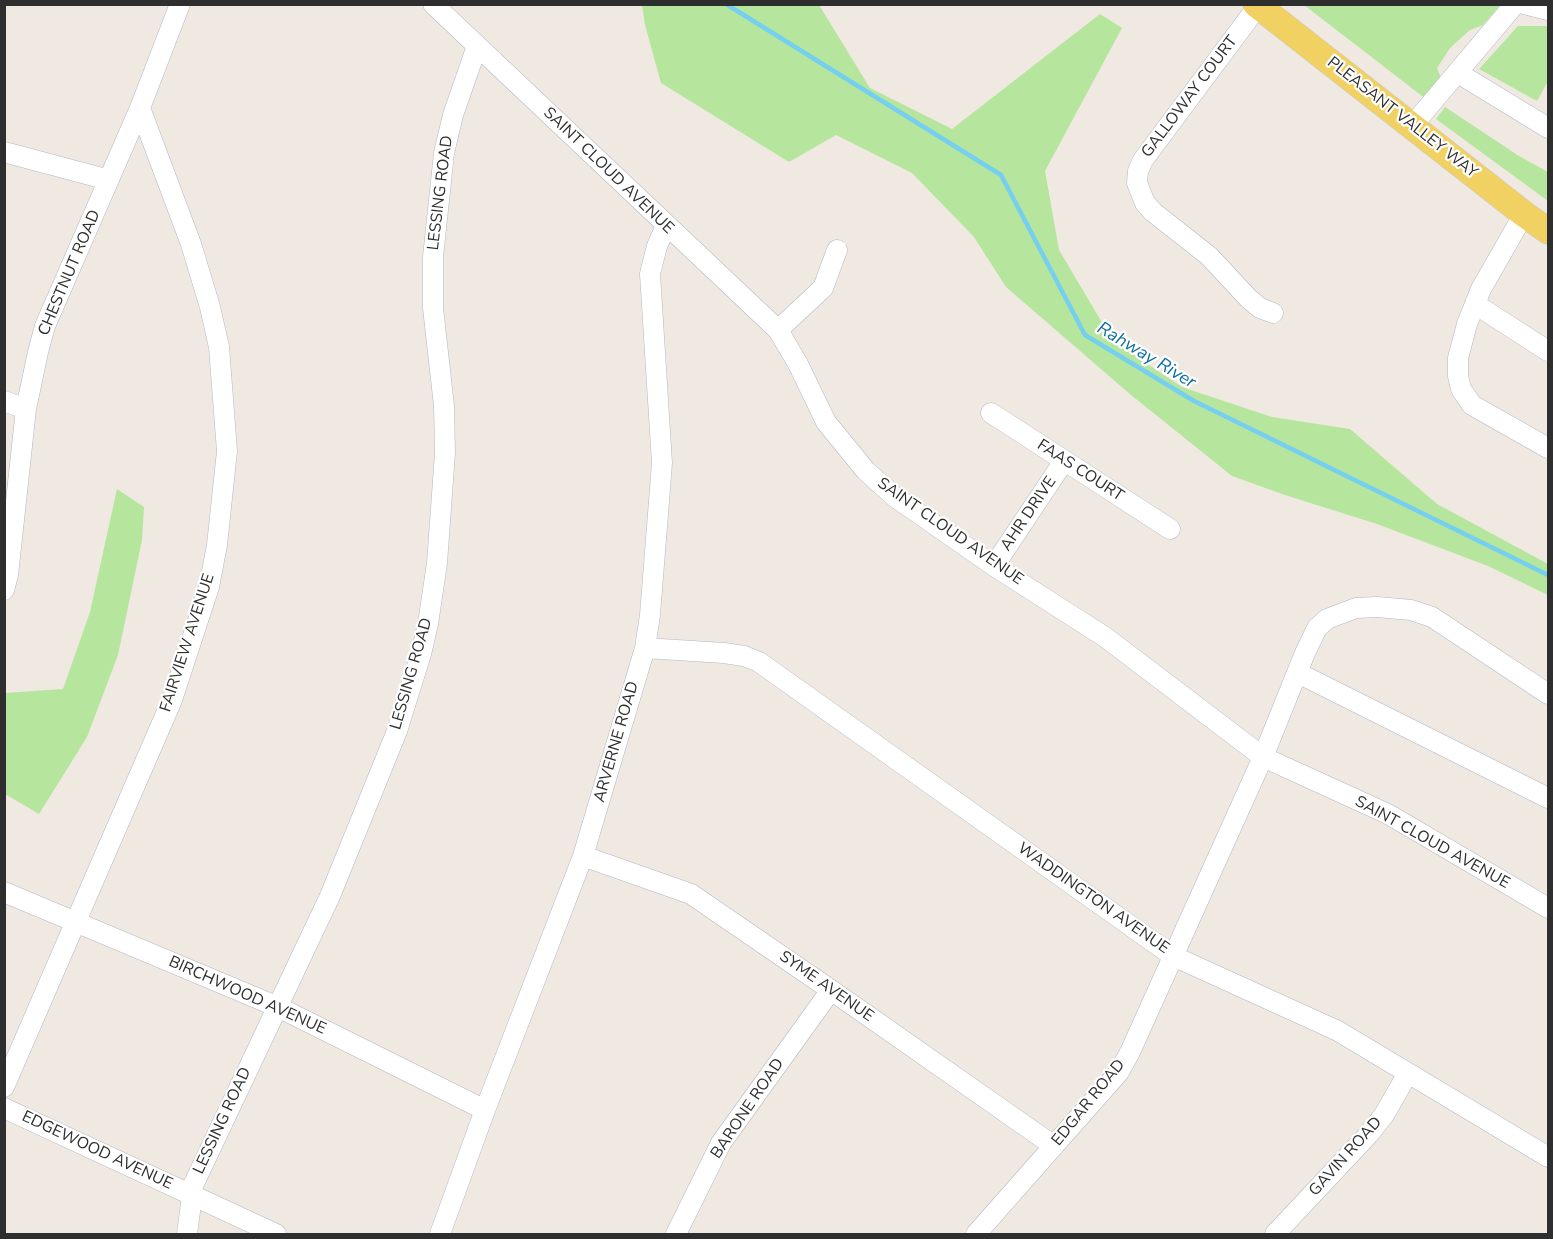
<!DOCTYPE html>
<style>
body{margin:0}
#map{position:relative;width:1553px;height:1239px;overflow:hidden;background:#efe9e1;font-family:"Nunito Sans",sans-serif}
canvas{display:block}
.frame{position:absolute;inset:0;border:6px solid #2e2e2e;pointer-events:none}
</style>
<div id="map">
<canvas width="1553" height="1239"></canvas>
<div class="frame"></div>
</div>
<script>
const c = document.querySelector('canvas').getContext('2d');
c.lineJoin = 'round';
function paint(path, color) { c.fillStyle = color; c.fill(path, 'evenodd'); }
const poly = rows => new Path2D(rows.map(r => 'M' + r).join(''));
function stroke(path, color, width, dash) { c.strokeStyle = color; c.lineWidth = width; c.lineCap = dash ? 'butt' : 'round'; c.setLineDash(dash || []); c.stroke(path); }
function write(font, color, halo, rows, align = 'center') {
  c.font = font + ' "Nunito Sans",sans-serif'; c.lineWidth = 4.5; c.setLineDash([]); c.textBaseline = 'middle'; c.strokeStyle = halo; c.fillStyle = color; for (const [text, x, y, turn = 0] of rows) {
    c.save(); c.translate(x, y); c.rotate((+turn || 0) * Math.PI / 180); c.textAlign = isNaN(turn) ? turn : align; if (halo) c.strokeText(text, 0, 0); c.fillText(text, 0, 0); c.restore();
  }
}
paint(poly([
 [642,5,819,5,870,88,952,129,1100,14,1122,28,1045,171,1059,250,1113,341,1182,387,1272,417,1350,429,1437,504,1548,564,1548,595,1488,566,1377,524,1285,495,1232,476,1131,395,1006,287,974,237,912,173,836,135,789,162,661,83,645,25],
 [1304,5,1500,5,1483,25,1470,30,1450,48,1437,68,1441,78,1426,99],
 [1518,26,1548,26,1548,81,1537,101,1479,69],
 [1445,107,1519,156,1548,172,1548,201,1436,119],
 [117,489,144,507,142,540,118,655,87,737,39,814,5,794,5,693,63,689,90,612]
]), '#b6e59e');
stroke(poly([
 [726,4,1001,175,1085,335,1194,401,1548,575]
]), '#75cff0', 4.5);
const minor = poly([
 [433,4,778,330,798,364,826,422,866,471,895,497,994,566,1105,637,1263,757,1388,814,1548,908],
 [1524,4,1548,10],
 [1258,6,1143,160,1138,171,1137,183,1145,203,1153,212,1209,256,1249,299,1260,308,1273,313],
 [1458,73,1548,128],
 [1412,126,1515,4],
 [4,152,109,180],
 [1524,214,1481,289,1467,324,1458,358,1458,376,1461,389,1472,405,1548,448],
 [1475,304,1548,351],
 [778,330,823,288,837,250],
 [4,401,26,409],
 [991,413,1170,529],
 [994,566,1064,461],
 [4,590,8,575,26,409,38,352,45,326,140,108,180,4],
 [645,648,724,653,744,656,759,662,1173,956,1338,1031,1548,1157],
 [1298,673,1548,798],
 [583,856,691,894,831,990,1054,1146],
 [4,892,278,1007,485,1110],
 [4,1087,172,700,209,587,217,545,227,451,219,347,210,307,191,244,140,108],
 [4,1108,276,1234],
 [189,1194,330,896,397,731,421,654,428,624,437,563,445,453,444,406,433,308,433,257,444,153,453,115,477,46],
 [187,1234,192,1196],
 [440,1234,485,1110,583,856,645,648,650,615,662,463,650,274,657,246,666,226],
 [676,1234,721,1143,831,990],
 [976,1234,1119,1072,1130,1052,1263,757,1305,653,1317,628,1327,619,1356,608,1377,607,1411,610,1432,617,1548,694],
 [1275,1234,1368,1135,1384,1115,1408,1073]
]);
const major = poly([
 [1256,4,1524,214,1548,231]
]);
stroke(minor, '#b4b7c1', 21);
stroke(major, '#c9c9c9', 27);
stroke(minor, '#fff', 20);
stroke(major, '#f2d163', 26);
write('16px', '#2e2e2e', '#fff', [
 ["GALLOWAY COURT",1190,97,-53],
 ["PLEASANT VALLEY WAY",1402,118,38],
 ["SAINT CLOUD AVENUE",608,171,44],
 ["LESSING ROAD",441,193,-83],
 ["CHESTNUT ROAD",70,273,-67],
 ["FAAS COURT",1080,471,33],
 ["AHR DRIVE",1029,514,-56],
 ["SAINT CLOUD AVENUE",950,532,35],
 ["FAIRVIEW AVENUE",188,643,-72],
 ["LESSING ROAD",412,674,-74],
 ["ARVERNE ROAD",617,742,-74],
 ["SAINT CLOUD AVENUE",1432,843,29],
 ["WADDINGTON AVENUE",1093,899,35],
 ["SYME AVENUE",826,987,35],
 ["BIRCHWOOD AVENUE",247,996,24],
 ["EDGAR ROAD",1089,1103,-51],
 ["BARONE ROAD",748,1109,-56],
 ["LESSING ROAD",223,1121,-65],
 ["EDGEWOOD AVENUE",97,1151,25],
 ["GAVIN ROAD",1346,1157,-48]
]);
write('italic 18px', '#0d6fa3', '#fff', [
 ["Rahway River",1146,356,31]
]);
</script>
